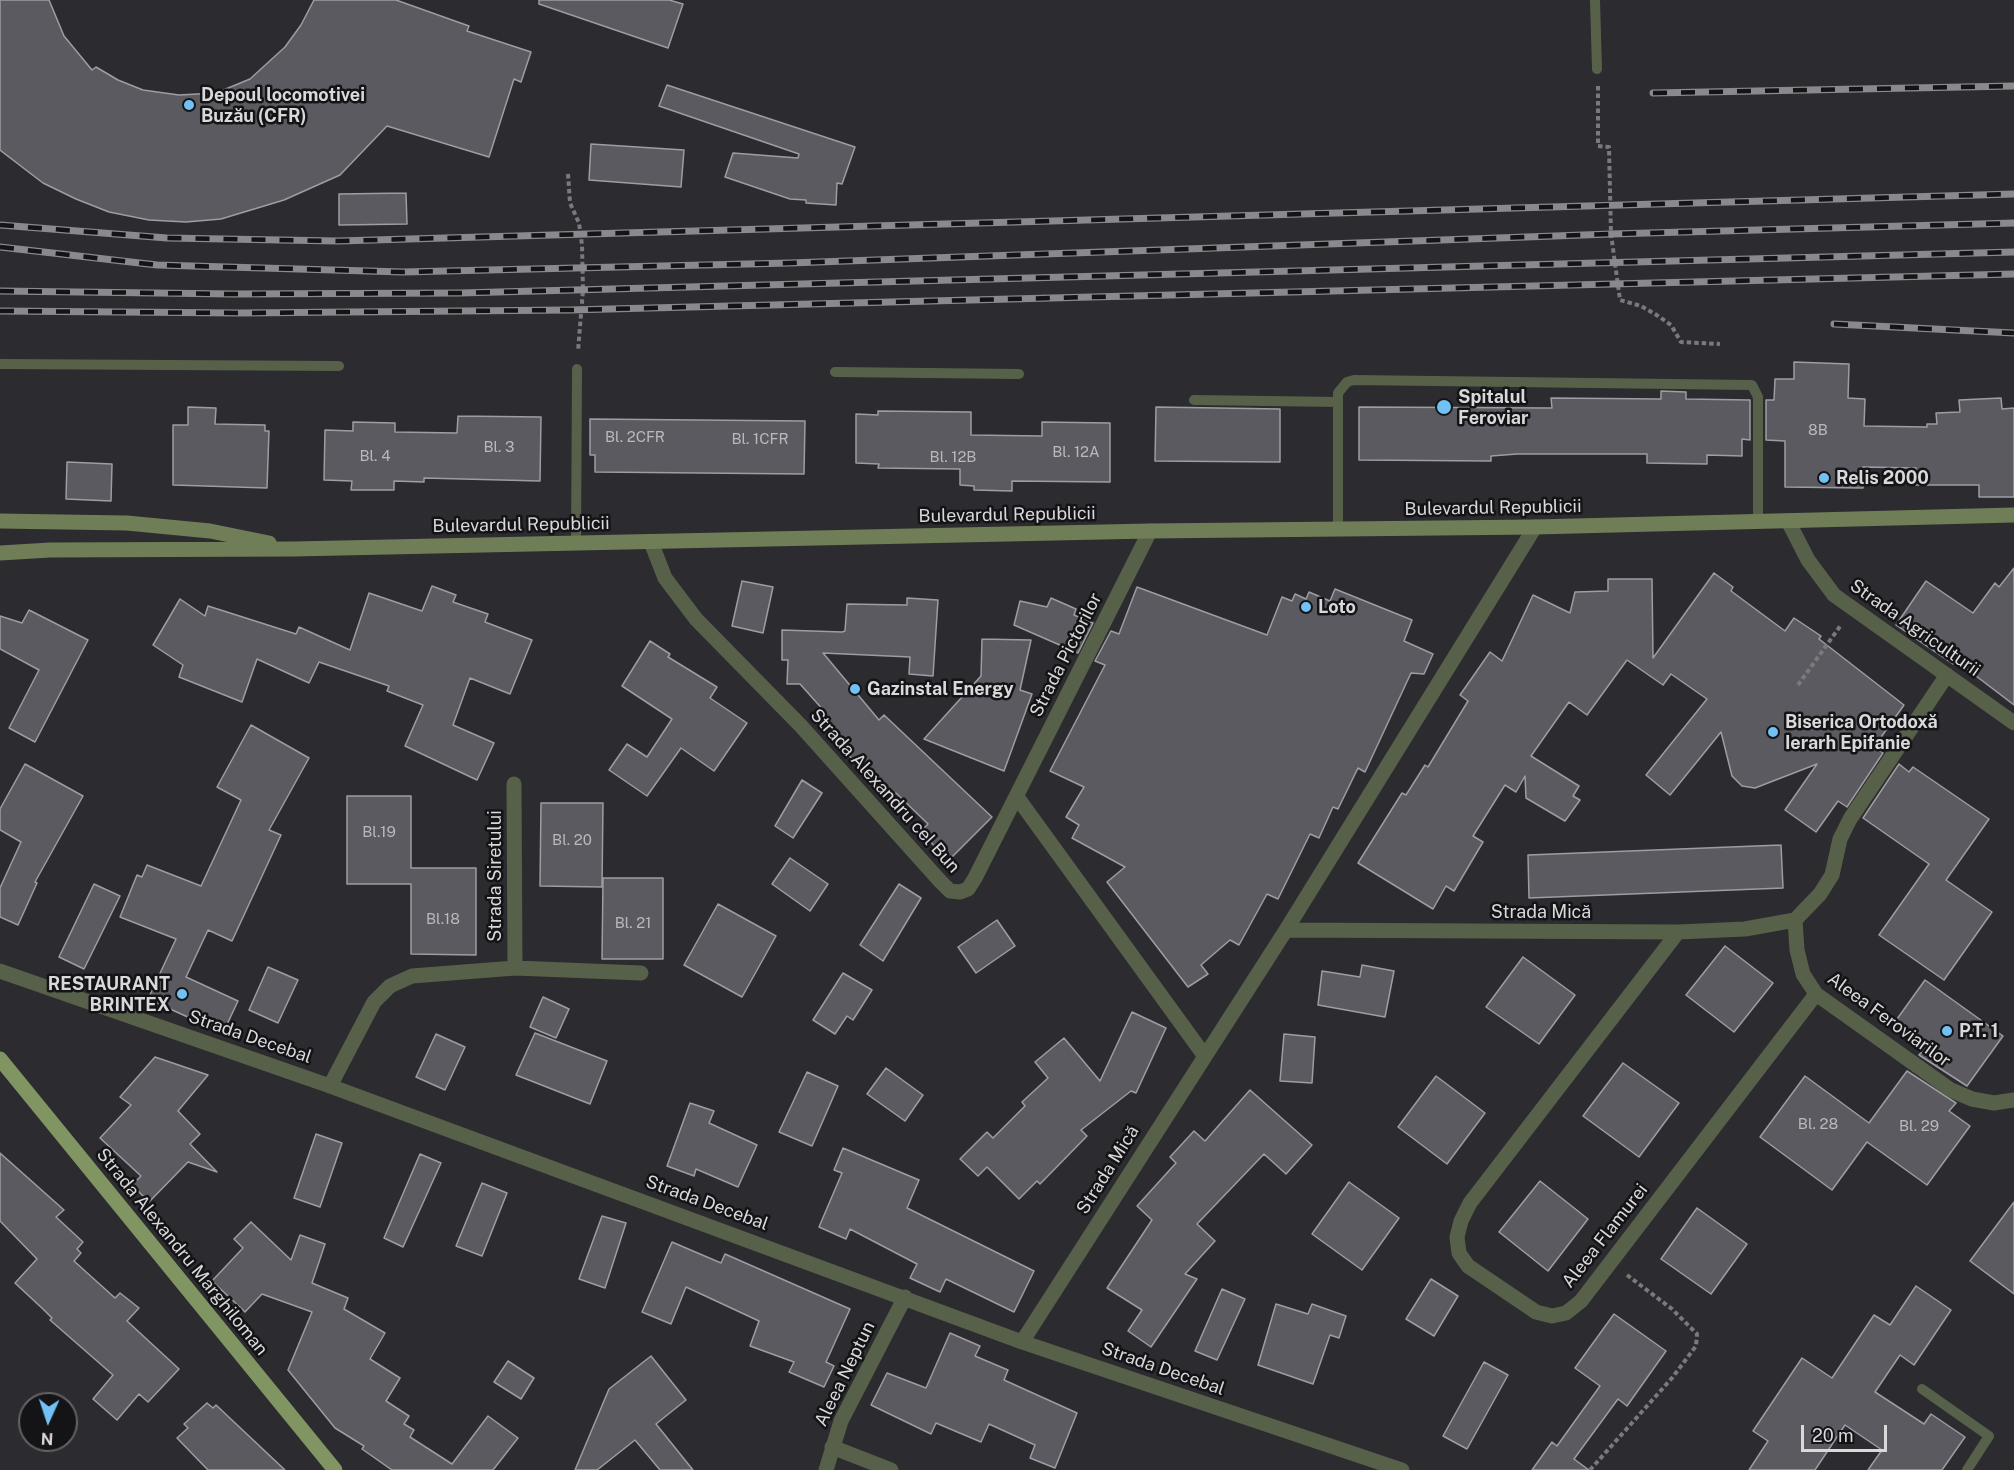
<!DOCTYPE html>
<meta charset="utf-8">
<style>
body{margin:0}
#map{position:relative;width:2014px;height:1470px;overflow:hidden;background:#2b2b30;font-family:"Public Sans",sans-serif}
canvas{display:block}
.north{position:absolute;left:18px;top:1392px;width:60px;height:60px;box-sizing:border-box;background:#141416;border:2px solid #636365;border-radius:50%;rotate:183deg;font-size:16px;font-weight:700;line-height:24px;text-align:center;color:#d9d9dc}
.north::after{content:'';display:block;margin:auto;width:21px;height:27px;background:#72c1f5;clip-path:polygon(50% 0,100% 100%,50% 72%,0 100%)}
.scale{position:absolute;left:1801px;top:1425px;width:86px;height:27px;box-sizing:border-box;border:3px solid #d9d9dc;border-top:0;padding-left:8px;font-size:18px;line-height:21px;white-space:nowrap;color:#d9d9dc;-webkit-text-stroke:4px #141416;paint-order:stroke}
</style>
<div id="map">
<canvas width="2014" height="1470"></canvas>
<div class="north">N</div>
<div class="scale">20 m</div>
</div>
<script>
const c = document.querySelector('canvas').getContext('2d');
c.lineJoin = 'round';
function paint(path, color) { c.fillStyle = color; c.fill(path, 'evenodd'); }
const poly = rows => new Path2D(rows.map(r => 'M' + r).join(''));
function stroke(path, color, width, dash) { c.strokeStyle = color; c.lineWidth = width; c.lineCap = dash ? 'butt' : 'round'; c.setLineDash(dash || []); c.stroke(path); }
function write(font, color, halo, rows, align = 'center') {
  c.font = font + ' "Public Sans",sans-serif'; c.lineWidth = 5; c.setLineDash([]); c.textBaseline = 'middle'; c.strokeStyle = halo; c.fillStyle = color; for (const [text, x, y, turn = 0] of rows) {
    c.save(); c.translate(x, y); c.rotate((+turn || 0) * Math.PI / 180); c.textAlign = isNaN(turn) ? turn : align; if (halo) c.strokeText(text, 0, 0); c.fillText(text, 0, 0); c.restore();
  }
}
const building = poly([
 [0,0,49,0,64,36,92,70,96,67,118,80,143,90,179,95,216,93,250,79,285,47,301,25,314,0,396,0,469,26,467,31,531,52,521,82,514,79,489,157,387,126,340,175,284,200,221,219,186,222,149,220,109,212,76,199,43,183,0,150,0,0],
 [539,0,669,0,683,4,668,48,539,4,539,0],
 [667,85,855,147,842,184,837,183,836,205,806,203,806,200,790,199,725,177,733,153,798,158,799,154,659,106,667,85],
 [591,144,684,150,681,187,589,180,591,144],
 [406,193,407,224,339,225,339,194,406,193],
 [1794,362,1849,364,1848,398,1865,399,1864,426,1927,427,1927,424,1937,424,1936,413,1960,412,1959,400,2001,398,2002,409,2014,408,2014,497,1979,497,1979,485,1916,485,1916,468,1863,467,1863,488,1785,487,1785,441,1766,440,1766,400,1774,400,1775,379,1794,379,1794,362],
 [1661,391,1686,392,1686,399,1750,400,1750,440,1742,439,1742,456,1707,455,1707,464,1647,463,1647,454,1517,454,1491,456,1491,461,1359,460,1359,407,1552,408,1551,398,1661,399,1661,391],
 [188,407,216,408,215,424,265,425,265,431,269,431,267,488,173,485,173,425,188,425,188,407],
 [1156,407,1280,409,1280,462,1155,461,1156,407],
 [878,411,971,412,971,435,1042,436,1042,422,1110,423,1110,482,1012,481,1012,491,974,490,974,486,960,485,960,469,878,468,879,464,856,463,856,414,878,415,878,411],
 [458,416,541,417,540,481,424,478,424,482,394,481,394,490,351,490,352,481,324,480,325,430,353,431,353,422,395,423,395,432,457,433,458,416],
 [590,419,805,421,804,474,595,472,595,455,590,455,590,419],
 [67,462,112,464,111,501,66,499,67,462],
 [2014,568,2014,705,1955,660,1953,664,1896,625,1926,581,1973,613,1995,583,1999,587,2014,568],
 [1714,573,1733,587,1731,591,1785,631,1794,618,1821,636,1819,639,1904,705,1874,747,1883,753,1847,807,1838,801,1816,832,1785,810,1817,764,1755,788,1742,786,1732,776,1721,732,1670,795,1646,775,1707,699,1671,674,1663,685,1627,660,1587,715,1569,702,1531,756,1579,786,1573,796,1580,800,1565,821,1526,798,1525,776,1516,792,1505,785,1473,836,1483,842,1454,891,1446,886,1433,909,1358,863,1402,793,1406,795,1425,765,1428,767,1468,701,1460,695,1490,652,1502,661,1533,595,1570,613,1575,592,1608,591,1608,579,1652,579,1653,658,1714,573],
 [742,581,773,587,763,633,732,626,742,581],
 [432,586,456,595,453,602,488,614,485,622,532,640,510,694,470,678,453,725,494,743,477,780,405,746,423,705,387,691,389,686,319,662,309,683,257,659,242,702,179,677,183,665,153,645,180,599,205,616,208,606,296,634,299,627,350,650,369,593,422,611,432,586],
 [1137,587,1267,635,1282,597,1292,601,1295,594,1306,599,1309,592,1330,601,1335,589,1412,620,1404,641,1433,654,1424,674,1411,673,1365,772,1358,768,1338,809,1333,807,1319,838,1310,834,1278,899,1267,894,1239,945,1230,940,1201,965,1208,974,1188,987,1107,882,1125,867,1072,838,1079,825,1066,817,1084,787,1050,771,1105,665,1095,661,1111,631,1119,634,1137,587],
 [907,598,938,600,933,676,909,674,910,657,823,653,879,720,884,715,992,817,949,860,920,832,928,824,896,793,889,801,862,775,865,772,815,721,825,712,800,684,787,684,788,660,782,660,782,630,842,632,845,631,847,604,907,605,907,598],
 [1051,598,1076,609,1074,615,1093,623,1078,653,1014,625,1020,601,1047,607,1051,598],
 [29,610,88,640,35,742,9,728,39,670,0,649,0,616,22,623,29,610],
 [982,639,1031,640,1020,690,1032,694,1004,771,924,739,981,676,982,639],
 [650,641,670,654,668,657,717,687,710,698,747,723,714,771,681,748,647,796,609,770,627,744,647,757,672,719,622,686,650,641],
 [251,725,309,758,269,830,281,835,232,941,208,930,186,977,238,1001,223,1033,148,999,176,939,120,917,137,875,142,877,147,865,201,886,241,800,217,787,251,725],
 [25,764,83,796,35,882,37,883,18,925,0,917,0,888,21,842,0,830,0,809,25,764],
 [1899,764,1909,772,1913,767,1989,819,1946,880,1992,912,1944,980,1879,935,1929,864,1863,818,1899,764],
 [802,780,822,793,793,838,775,826,802,780],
 [347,796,411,796,411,868,476,868,476,955,411,954,411,884,347,884,347,796],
 [541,803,603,803,602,887,540,886,541,803],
 [1781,845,1783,888,1529,898,1528,855,1781,845],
 [790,858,828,884,810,911,772,884,790,858],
 [603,878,663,878,663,959,602,959,603,878],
 [94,884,120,896,84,969,59,957,94,884],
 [899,884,921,898,883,961,860,945,899,884],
 [718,904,776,936,742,997,684,965,718,904],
 [997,920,1015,946,976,973,958,947,997,920],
 [1725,946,1773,983,1734,1032,1686,995,1725,946],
 [1523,957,1575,995,1539,1044,1486,1007,1523,957],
 [1362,965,1394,971,1385,1017,1318,1005,1322,971,1360,977,1362,965],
 [268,967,298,980,278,1023,249,1010,268,967],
 [843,973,872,990,853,1020,847,1016,835,1034,813,1020,843,973],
 [1925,980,2003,1036,1967,1086,1919,1055,1924,1049,1892,1026,1925,980],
 [543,997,569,1009,556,1038,530,1027,543,997],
 [1132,1012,1166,1028,1136,1093,1131,1091,1081,1130,1087,1136,1040,1184,1037,1181,1019,1199,987,1167,978,1176,960,1159,987,1132,993,1138,1025,1106,1022,1102,1048,1078,1035,1062,1064,1038,1100,1081,1132,1012],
 [535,1033,607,1061,590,1104,516,1075,535,1033],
 [436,1034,465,1047,445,1090,416,1077,436,1034],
 [1284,1034,1315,1037,1312,1083,1280,1081,1284,1034],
 [155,1057,208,1075,178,1111,200,1134,190,1144,217,1172,188,1162,149,1202,132,1185,141,1176,100,1138,131,1105,120,1097,155,1057],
 [1623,1063,1679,1103,1639,1157,1583,1116,1623,1063],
 [886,1068,923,1095,905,1121,867,1094,886,1068],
 [1907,1071,1956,1103,1949,1111,1970,1126,1927,1185,1867,1142,1832,1190,1760,1137,1805,1076,1869,1123,1907,1071],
 [807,1072,838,1086,812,1146,779,1132,807,1072],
 [1436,1076,1485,1113,1447,1164,1398,1127,1436,1076],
 [1250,1090,1312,1145,1286,1174,1264,1154,1197,1224,1215,1241,1185,1274,1197,1279,1151,1347,1128,1331,1142,1310,1107,1288,1152,1220,1137,1206,1176,1163,1170,1157,1194,1131,1205,1141,1250,1090],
 [690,1103,714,1111,709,1123,757,1145,738,1187,696,1169,694,1176,667,1166,690,1103],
 [316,1134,342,1143,320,1207,294,1198,316,1134],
 [843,1148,919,1180,907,1208,1034,1271,1014,1312,946,1279,940,1292,910,1278,917,1264,850,1229,846,1239,819,1227,842,1173,834,1170,843,1148],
 [0,1153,64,1210,56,1217,83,1242,77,1249,81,1253,74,1261,115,1298,120,1293,139,1308,127,1321,179,1369,148,1402,139,1394,117,1420,93,1399,113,1375,50,1320,52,1318,44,1310,15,1283,37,1259,0,1221,0,1153],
 [420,1154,441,1163,403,1247,384,1238,420,1154],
 [1540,1181,1588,1219,1548,1271,1499,1232,1540,1181],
 [1349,1182,1399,1218,1362,1270,1312,1234,1349,1182],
 [482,1183,507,1193,482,1256,456,1246,482,1183],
 [2014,1202,2014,1294,1970,1261,2014,1202],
 [1697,1208,1747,1244,1711,1294,1661,1259,1697,1208],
 [602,1216,626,1223,605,1288,579,1279,602,1216],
 [251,1222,291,1260,300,1235,325,1244,312,1283,348,1298,344,1309,385,1333,370,1359,400,1378,386,1401,409,1416,404,1424,414,1430,410,1437,452,1464,488,1416,518,1438,493,1470,392,1470,362,1449,364,1446,335,1428,288,1370,312,1312,262,1294,245,1312,212,1281,243,1248,234,1239,251,1222],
 [672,1242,721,1263,725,1254,850,1309,826,1362,834,1366,824,1387,789,1372,794,1362,750,1346,759,1321,686,1287,671,1324,642,1312,672,1242],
 [1431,1279,1458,1296,1434,1336,1406,1319,1431,1279],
 [1916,1286,1951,1310,1914,1365,1900,1355,1875,1392,1924,1424,1931,1414,1965,1437,1942,1470,1868,1470,1882,1450,1845,1425,1815,1470,1749,1470,1768,1441,1753,1431,1802,1358,1832,1378,1874,1315,1890,1325,1916,1286],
 [1222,1289,1245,1299,1217,1360,1195,1351,1222,1289],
 [1276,1304,1308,1314,1312,1304,1346,1316,1339,1338,1330,1335,1313,1384,1258,1365,1276,1304],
 [1614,1314,1666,1351,1627,1406,1618,1399,1574,1459,1589,1470,1532,1470,1552,1442,1557,1446,1600,1386,1575,1368,1614,1314],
 [950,1333,980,1346,975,1356,1008,1370,1004,1380,1077,1413,1055,1468,1030,1458,1035,1445,989,1424,981,1442,936,1423,931,1434,871,1405,887,1373,926,1388,950,1333],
 [651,1356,686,1400,656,1424,693,1470,660,1470,635,1440,597,1470,575,1470,609,1389,651,1356],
 [508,1361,534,1378,521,1399,494,1382,508,1361],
 [1484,1362,1508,1375,1467,1449,1443,1436,1484,1362],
 [207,1403,213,1408,216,1405,285,1470,208,1470,177,1438,188,1428,184,1424,207,1403]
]);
paint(building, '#5a5a60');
stroke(building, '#9d9da3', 1.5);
stroke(poly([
 [1598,86,1598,146,1609,147,1611,234,1620,300,1641,306,1655,314,1671,325,1681,342,1720,344],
 [568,174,570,203,579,223,582,245,583,290,578,351],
 [1798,685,1841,625],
 [1590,1470,1672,1378,1696,1346,1697,1334,1672,1309,1627,1275]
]), '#7a7a7e', 4, [4.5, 3]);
stroke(poly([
 [1595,0,1597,69],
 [0,364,339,366],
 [835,372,1019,374],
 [1194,400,1338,402],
 [1338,529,1338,393,1347,382,1354,380,1752,385,1758,397,1758,521],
 [576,544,577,369],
 [1922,1389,1989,1436,1967,1470]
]), '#576149', 10);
stroke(poly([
 [1788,521,1808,560,1834,595,2014,723],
 [651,542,665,578,696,619,801,726,940,881,950,891,960,892,968,889,975,878,1150,531],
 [1947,675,1850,819,1840,839,1832,875,1820,894,1795,920,1797,950,1803,974,1816,994,1951,1090,1972,1099,1994,1103,2014,1100],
 [514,784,515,968],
 [1017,797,1204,1055],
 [1286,930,1678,932,1745,929,1795,920],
 [1678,932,1470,1203,1461,1221,1457,1237,1459,1253,1468,1266,1536,1312,1552,1316,1566,1313,1581,1301,1816,994],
 [0,971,330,1086,1022,1342,1402,1470],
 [330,1086,374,1002,390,986,412,976,515,968,641,973],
 [1022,1342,1286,930,1535,527],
 [832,1447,891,1470],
 [826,1470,841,1421,905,1297]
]), '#576149', 15);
stroke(poly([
 [0,521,127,523,210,531,269,543],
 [0,553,50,550,293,549,1150,531,1535,527,2014,515]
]), '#6f7e57', 15);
stroke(poly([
 [0,1059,335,1470]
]), '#819562', 15);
const rail = poly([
 [1653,93,2014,86],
 [0,225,167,238,338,241,2014,194],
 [0,247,157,265,403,272,790,263,1611,234,2014,223],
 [0,291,233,294,460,293,2014,252],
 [0,311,239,313,570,310,2014,274],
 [1834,324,2014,333]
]);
stroke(rail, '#8a8a8e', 7);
stroke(rail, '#141416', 4.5, [14]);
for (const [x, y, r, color] of [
 [189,105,6,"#72c1f5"],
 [1444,407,8,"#72c1f5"],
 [1824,478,6,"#72c1f5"],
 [1306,607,6,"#72c1f5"],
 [855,689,6,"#72c1f5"],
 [1773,732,6,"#72c1f5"],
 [182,994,6,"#72c1f5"],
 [1947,1031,6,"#72c1f5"]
]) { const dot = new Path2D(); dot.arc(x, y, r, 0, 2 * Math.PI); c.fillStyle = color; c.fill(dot); stroke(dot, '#141416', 2); }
write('15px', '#b9b9bd', null, [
 ["8B",1818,430],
 ["Bl. 2CFR",635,437],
 ["Bl. 1CFR",760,439],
 ["Bl. 3",499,447],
 ["Bl. 12A",1076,452],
 ["Bl. 4",375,456],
 ["Bl. 12B",953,457],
 ["Bl.19",379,832],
 ["Bl. 20",572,840],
 ["Bl.18",443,919],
 ["Bl. 21",633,923],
 ["Bl. 28",1818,1124],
 ["Bl. 29",1919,1126]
]);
write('bold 18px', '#d9d9dc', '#141416', [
 ["Depoul locomotivei",201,95],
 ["Buzău (CFR)",201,116],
 ["Spitalul",1458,397],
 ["Feroviar",1458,418],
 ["Relis 2000",1836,478],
 ["Loto",1318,607],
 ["Gazinstal Energy",867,689],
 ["Biserica Ortodoxă",1785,722],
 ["Ierarh Epifanie",1785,743],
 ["RESTAURANT",170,984,"right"],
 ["BRINTEX",170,1005,"right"],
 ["P.T. 1",1959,1031]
], 'left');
write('18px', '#d9d9dc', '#141416', [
 ["Bulevardul Republicii",1493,508,-1],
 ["Bulevardul Republicii",1007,515,-1],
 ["Bulevardul Republicii",521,525,-1],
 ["Strada Agriculturii",1915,628,35],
 ["Strada Pictorilor",1066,655,-63],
 ["Strada Alexandru cel Bun",885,791,48],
 ["Strada Siretului",495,876,-90],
 ["Strada Mică",1541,912],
 ["Aleea Feroviarilor",1889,1020,36],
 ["Strada Decebal",250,1037,19],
 ["Strada Mică",1108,1170,-58],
 ["Strada Decebal",707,1203,20],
 ["Aleea Flamurei",1605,1236,-52],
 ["Strada Alexandru Marghiloman",182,1252,51],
 ["Strada Decebal",1163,1369,19],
 ["Aleea Neptun",845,1374,-64]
]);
</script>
